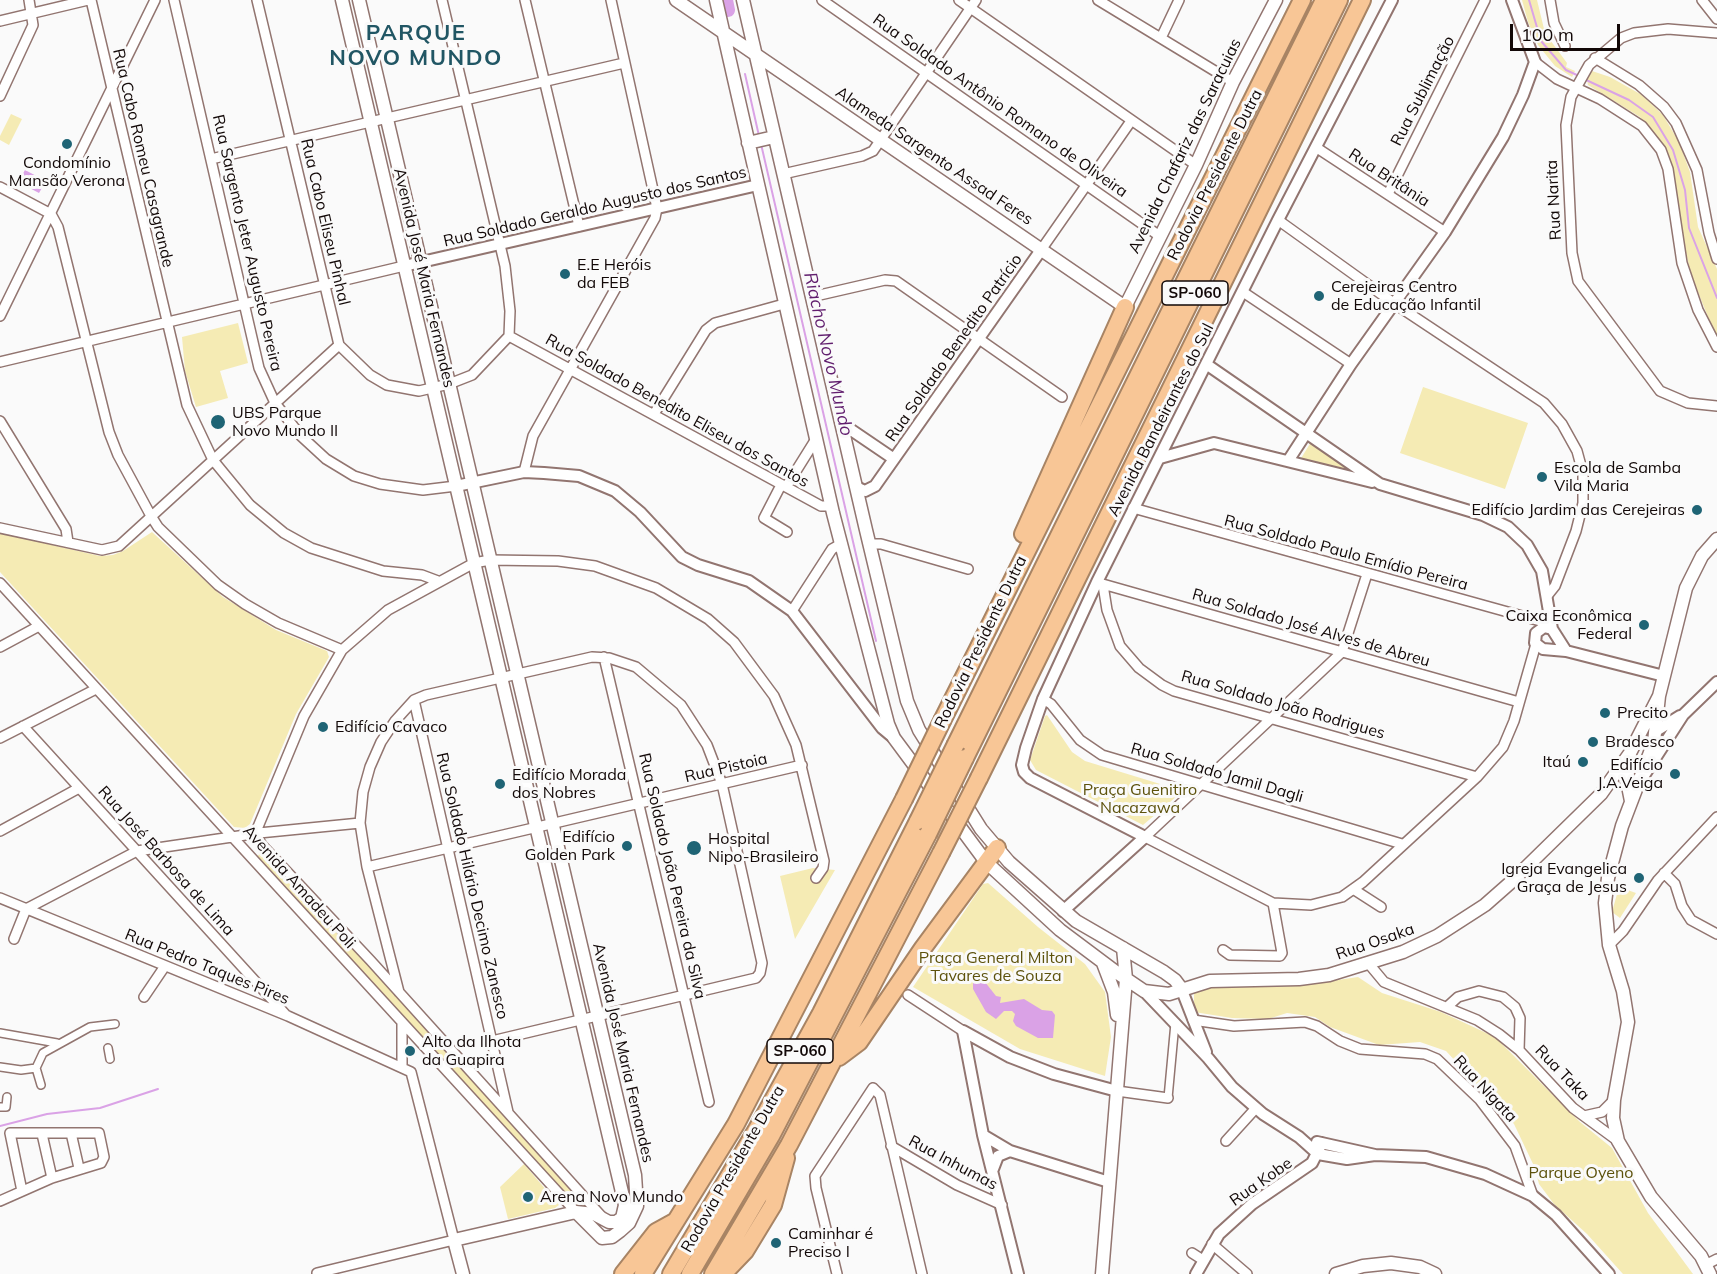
<!DOCTYPE html>
<meta charset="utf-8">
<style>
body{margin:0}
#map{position:relative;width:1717px;height:1274px;overflow:hidden;background:#fafafa;font-family:Mulish,sans-serif}
canvas{display:block}
.scale{position:absolute;left:1510px;top:24px;width:110px;height:27px;box-sizing:border-box;border:3px solid #120807;border-top:0;padding-left:8px;font-size:18px;line-height:21px;white-space:nowrap;color:#120807;-webkit-text-stroke:4px #fafafa;paint-order:stroke}
</style>
<div id="map">
<canvas width="1717" height="1274"></canvas>
<div class="scale">100 m</div>
</div>
<script>
const c = document.querySelector('canvas').getContext('2d');
c.lineJoin = 'round';
function paint(path, color) { c.fillStyle = color; c.fill(path, 'evenodd'); }
const poly = rows => new Path2D(rows.map(r => 'M' + r).join(''));
function stroke(path, color, width, dash) { c.strokeStyle = color; c.lineWidth = width; c.lineCap = dash ? 'butt' : 'round'; c.setLineDash(dash || []); c.stroke(path); }
function write(font, color, halo, rows, align = 'center') {
  c.font = font + ' Mulish,sans-serif'; c.lineWidth = 6; c.setLineDash([]); c.textBaseline = 'middle'; c.strokeStyle = halo; c.fillStyle = color; for (const [text, x, y, turn = 0] of rows) {
    c.save(); c.translate(x, y); c.rotate((+turn || 0) * Math.PI / 180); c.textAlign = isNaN(turn) ? turn : align; if (halo) c.strokeText(text, 0, 0); c.fillText(text, 0, 0); c.restore();
  }
}
paint(poly([
 [1522,0,1537,0,1545,33,1567,63,1566,67,1575,71,1572,77,1555,66,1538,45,1528,22],
 [1592,71,1610,77,1642,95,1663,115,1679,142,1690,172,1698,227,1717,269,1717,339,1691,275,1662,145,1640,117,1588,85,1587,80],
 [11,114,22,119,9,145,0,140,0,136],
 [238,323,248,363,220,371,228,398,196,407,185,371,182,337],
 [1423,387,1528,423,1505,489,1400,453],
 [1311,442,1351,471,1300,460],
 [152,532,223,597,276,630,327,651,329,657,296,714,250,824,245,828,234,827,0,572,0,533,100,556,113,555,123,551],
 [1047,715,1072,752,1085,761,1183,791,1143,825,1036,770,1030,760,1045,716],
 [262,851,266,853,593,1209,576,1206,256,858],
 [813,868,835,870,795,939,780,876],
 [988,883,1038,927,1085,964,1105,992,1111,1037,1105,1076,1020,1049,913,987,983,884],
 [1619,887,1636,893,1620,918,1612,912],
 [1358,977,1382,993,1441,1012,1495,1037,1580,1122,1612,1148,1648,1213,1693,1274,1623,1274,1587,1234,1554,1204,1539,1184,1534,1166,1514,1124,1446,1051,1420,1042,1379,1045,1330,1027,1315,1017,1287,1013,1268,1019,1232,1018,1194,1012,1194,994,1202,987,1297,986],
 [524,1164,559,1205,555,1208,508,1219,500,1187]
]), '#f5ebb4');
paint(poly([
 [25,170,46,181,39,193,18,182],
 [985,982,996,996,1001,997,1000,1003,1024,999,1042,1010,1052,1011,1055,1015,1053,1038,1038,1038,1016,1026,1013,1021,1015,1014,1012,1011,1004,1011,996,1019,986,1012,973,989,973,983]
]), '#daa2e6');
stroke(poly([
 [1529,0,1541,41,1566,70,1579,76],
 [745,74,759,136],
 [1584,79,1629,100,1653,117,1673,150,1685,190,1689,228,1717,298],
 [761,144,876,641],
 [0,1126,47,1114,100,1108,158,1089]
]), '#daa2e6', 2);
stroke(poly([
 [726,0,728,10]
]), '#daa2e6', 14);
const pedestrian = poly([
 [0,1033,57,1043],
 [108,1048,110,1059],
 [0,1067,21,1070,36,1068],
 [41,1085,36,1068,43,1053,90,1027,115,1024],
 [1168,1098,1175,1023],
 [0,1107,6,1107,7,1097]
]);
const minor = poly([
 [91,0,187,405,213,460,250,505,284,533,311,548,383,571,422,575,438,581],
 [174,0,259,368,275,403,301,436,326,459,354,476,380,484,423,490,456,486],
 [257,0,339,345,370,375,387,385,419,391,449,384,472,375,509,336,510,311,505,266,442,0],
 [525,0,579,226],
 [822,0,1161,237],
 [959,0,1196,165],
 [1098,0,1233,82],
 [1550,0,1554,23,1565,46],
 [1702,0,1717,19],
 [0,21,88,0],
 [1717,33,1668,29,1634,33,1621,38,1589,65,1571,97,1566,125,1572,253,1578,281,1660,391,1688,403,1717,406],
 [1161,38,1179,0],
 [1595,58,1639,85,1664,107,1676,123,1697,170,1709,233,1717,259],
 [1535,62,1557,79,1600,99,1642,126,1661,150,1668,169,1682,263,1698,310,1717,347],
 [0,96,33,25,29,0],
 [1317,148,1445,232],
 [211,159,624,63],
 [783,174,862,156,873,151,976,0],
 [0,187,51,214],
 [1388,194,1485,0],
 [51,214,58,227,109,432,118,455,151,516,158,527,218,585,245,604,278,623,342,650],
 [1278,220,1395,304,1544,403,1562,424,1577,451,1583,473,1583,503,1576,531,1555,586,1547,596],
 [1041,250,1131,121],
 [1243,292,1351,364],
 [811,297,885,280,896,281,1062,397],
 [0,316,155,0],
 [509,336,821,506,831,506],
 [0,362,404,266],
 [654,414,706,330,715,323,784,304],
 [0,421,66,529,68,542],
 [524,472,533,436,655,218,657,208,611,0],
 [781,485,764,518,787,532],
 [786,487,816,439],
 [1133,508,1551,624],
 [0,528,102,550,119,546,339,345],
 [869,544,881,544,968,569],
 [1367,574,1342,652,1145,837,1273,903,1311,905,1342,897,1363,882,1477,777,1503,747,1514,721,1536,644],
 [0,583,576,1212],
 [1099,583,1519,702],
 [1103,585,1107,610,1120,646,1139,668,1162,685,1174,691,1477,777],
 [792,611,832,549,841,544],
 [0,647,39,626],
 [604,657,709,1102],
 [1043,699,1051,704,1080,740,1102,755,1402,844],
 [414,700,508,1112],
 [23,726,286,1015],
 [0,738,96,689],
 [0,831,79,788],
 [255,834,304,716,342,650,388,610,474,563,490,560,558,561,595,566,656,588,708,619,734,642,774,696,796,745,824,861,823,868,816,878],
 [255,834,262,845,371,961,603,1218],
 [367,867,802,765],
 [1664,873,1675,884,1682,906,1691,920,1717,934],
 [1353,889,1381,907],
 [0,898,288,1016,411,1072,454,1240,317,1273],
 [14,939,26,909,137,851,259,833,360,823],
 [1609,945,1623,931,1658,880,1717,817],
 [1223,950,1230,955,1280,956,1282,953,1273,903],
 [1369,964,1384,982,1477,1020,1499,1034,1519,1050,1573,1108,1618,1141],
 [399,992,367,867,360,823,363,792,370,767,381,742,395,721,414,700,426,695,592,657,609,658,636,667,681,705,707,745,722,784,762,963,760,973,756,978,492,1041],
 [908,995,963,1031],
 [144,997,165,966],
 [1447,1007,1458,997,1479,991,1503,997,1515,1007,1520,1018,1519,1050],
 [1193,1020,1234,1026,1305,1022,1317,1026,1340,1041,1360,1049,1425,1054,1437,1059,1480,1100,1515,1146,1533,1196],
 [402,1066,402,1022],
 [1117,1091,1168,1098],
 [1584,1116,1602,1112,1614,1100],
 [71,1133,79,1168],
 [42,1134,52,1178],
 [1226,1141,1256,1108],
 [891,1146,957,1185,1002,1205],
 [0,1201,52,1178,101,1163,104,1157,99,1133,10,1133,22,1191],
 [1212,1244,1247,1274],
 [1192,1253,1203,1260],
 [1707,1264,1717,1259],
 [837,1274,816,1188,815,1176,873,1088,880,1095,922,1274]
]);
const tertiary = poly([
 [404,266,758,185],
 [1206,364,1380,484,1483,515,1508,527,1527,545,1542,571,1552,629],
 [841,423,894,459],
 [1160,458,1214,443,1372,482],
 [1288,461,1351,364,1445,232,1503,137,1523,95,1535,62,1512,0],
 [456,486,524,472,544,473,579,476,615,491,640,512,682,557,698,565,749,581,792,611,882,728,894,738],
 [856,487,865,491,875,486,1041,250],
 [1566,651,1552,629,1544,627,1536,633,1535,643,1543,649,1566,651,1664,676],
 [1656,731,1680,716],
 [1643,777,1683,715,1717,682],
 [1063,911,1145,837,1030,778,1024,772,1022,765,1026,748,1043,699,1097,582,1278,220,1392,0],
 [1181,988,1206,1052],
 [1144,991,1208,1058,1232,1087,1263,1114,1299,1137,1318,1154,1347,1159,1375,1155,1426,1157,1485,1174,1533,1196,1556,1215,1609,1274],
 [963,1031,983,1135,1018,1274],
 [963,1031,1010,1057,1054,1074,1117,1091],
 [983,1135,1010,1151],
 [1317,1142,1375,1155],
 [993,1169,998,1156,1010,1151,1109,1182],
 [1196,1274,1219,1234,1252,1204,1312,1163,1322,1143]
]);
const secondary = poly([
 [342,0,625,1205,622,1218,616,1222,609,1222,594,1214,576,1212,454,1240,463,1274],
 [359,0,635,1175,637,1206,629,1223,620,1231,612,1237,602,1238,576,1212],
 [676,0,1125,307,1196,165,1233,82,1276,0],
 [716,0,833,513,888,724,894,738,986,862,1060,930,1116,972,1144,991,1169,994,1210,981,1299,979,1329,975,1403,952,1437,936,1485,905,1510,883,1601,794,1630,753,1659,696],
 [743,0,866,530,907,701,919,730,981,829,1009,862,1076,921,1164,972,1175,980,1181,988],
 [748,143,774,137],
 [1630,754,1627,781,1631,801],
 [1103,963,1114,992,1117,1015],
 [1102,1274,1126,979,1123,948],
 [1336,1274,1363,1266,1391,1263,1420,1267,1435,1274],
 [1710,1274,1701,1256,1651,1197,1618,1141,1613,1118,1614,1100,1628,1022,1623,991,1609,945,1605,903,1608,878,1622,826,1654,742,1659,696,1686,588,1702,556,1717,539]
]);
const motorway = poly([
 [1023,534,1125,307],
 [943,719,1302,0],
 [956,744,1324,0],
 [965,758,1339,0],
 [979,778,1362,0],
 [839,1057,859,1042,923,948,997,848],
 [623,1274,656,1232,676,1221],
 [643,1274,736,1124,904,799],
 [671,1274,757,1129,821,1013,918,821],
 [690,1274,771,1136,928,834],
 [713,1274,789,1145,941,853],
 [723,1274,745,1251,773,1205,786,1158]
]);
stroke(pedestrian, '#927570', 10);
stroke(minor, '#927570', 12);
stroke(tertiary, '#927570', 14);
stroke(secondary, '#927570', 15);
stroke(motorway, '#a88464', 20);
stroke(pedestrian, '#fff', 7);
stroke(minor, '#fff', 9);
stroke(tertiary, '#fff', 10);
stroke(secondary, '#fff', 12);
stroke(motorway, '#f8c696', 16);
const motorwayBridge = poly([
 [904,799,943,719],
 [918,821,956,744],
 [928,834,965,758],
 [941,853,979,778]
]);
stroke(motorwayBridge, '#a88464', 20, []);
stroke(motorwayBridge, '#f8c696', 16);
for (const [x, y, r, color] of [
 [67,144,6,"#1f6475"],
 [565,274,6,"#1f6475"],
 [1319,296,6,"#1f6475"],
 [218,422,8,"#1f6475"],
 [1542,477,6,"#1f6475"],
 [1697,510,6,"#1f6475"],
 [1644,625,6,"#1f6475"],
 [1605,713,6,"#1f6475"],
 [323,727,6,"#1f6475"],
 [1593,742,6,"#1f6475"],
 [1583,762,6,"#1f6475"],
 [1675,774,6,"#1f6475"],
 [500,784,6,"#1f6475"],
 [627,846,6,"#1f6475"],
 [694,848,8,"#1f6475"],
 [1639,878,6,"#1f6475"],
 [410,1051,6,"#1f6475"],
 [528,1197,6,"#1f6475"],
 [776,1243,6,"#1f6475"]
]) { const dot = new Path2D(); dot.arc(x, y, r, 0, 2 * Math.PI); c.fillStyle = color; c.fill(dot); stroke(dot, '#fafafa', 2); }
for (const [x, y, w] of [
 [1195,293,66],
 [800,1051,66]
]) { const box = new Path2D(); box.roundRect(x - w / 2, y - 12, w, 24, 4.5); c.fillStyle = '#fafafa'; c.fill(box); stroke(box, '#120807', 1.5); }
write('bold 15px', '#120807', null, [
 ["SP-060",1195,293],
 ["SP-060",800,1051]
]);
write('16px', '#120807', '#fafafa', [
 ["Rua Sublimação",1423,91,-63],
 ["Rua Soldado Antônio Romano de Oliveira",1000,106,35],
 ["Avenida Chafariz das Saracuias",1185,146,-64],
 ["Alameda Sargento Assad Feres",934,156,34],
 ["Rua Cabo Romeu Casagrande",143,158,77],
 ["Rodovia Presidente Dutra",1215,175,-63],
 ["Rua Britânia",1389,178,33],
 ["Rua Narita",1554,200,-93],
 ["Rua Soldado Geraldo Augusto dos Santos",595,207,-13],
 ["Rua Cabo Eliseu Pinhal",325,222,77],
 ["Rua Sargento Jeter Augusto Pereira",247,243,77],
 ["Avenida José Maria Fernandes",424,278,77],
 ["Rua Soldado Benedito Patrício",954,348,-55],
 ["Rua Soldado Benedito Eliseu dos Santos",677,411,29],
 ["Avenida Bandeirantes do Sul",1161,420,-63],
 ["Rua Soldado Paulo Emídio Pereira",1346,553,15],
 ["Rua Soldado José Alves de Abreu",1311,628,16],
 ["Rodovia Presidente Dutra",981,642,-64],
 ["Rua Soldado João Rodrigues",1283,705,16],
 ["Rua Pistoia",726,768,-13],
 ["Rua Soldado Jamil Dagli",1217,773,16],
 ["Rua José Barbosa de Lima",166,861,48],
 ["Rua Soldado João Pereira da Silva",672,876,77],
 ["Rua Soldado Hilário Decimo Zanesco",472,886,77],
 ["Avenida Amadeu Poli",299,887,48],
 ["Rua Osaka",1375,942,-19],
 ["Rua Pedro Taques Pires",207,967,22],
 ["Avenida José Maria Fernandes",623,1053,77],
 ["Rua Taka",1562,1073,46],
 ["Rua Nigata",1485,1089,47],
 ["Rua Inhumas",953,1163,28],
 ["Rodovia Presidente Dutra",733,1169,-60],
 ["Rua Kobe",1261,1182,-35]
]);
write('16px', '#120807', '#fafafa', [
 ["Condomínio",67,163,"center"],
 ["Mansão Verona",67,181,"center"],
 ["E.E Heróis",577,265],
 ["da FEB",577,283],
 ["Cerejeiras Centro",1331,287],
 ["de Educação Infantil",1331,305],
 ["UBS Parque",232,413],
 ["Novo Mundo II",232,431],
 ["Escola de Samba",1554,468],
 ["Vila Maria",1554,486],
 ["Edifício Jardim das Cerejeiras",1685,510,"right"],
 ["Caixa Econômica",1632,616,"right"],
 ["Federal",1632,634,"right"],
 ["Precito",1617,713],
 ["Edifício Cavaco",335,727],
 ["Bradesco",1605,742],
 ["Itaú",1571,762,"right"],
 ["Edifício",1663,765,"right"],
 ["J.A.Veiga",1663,783,"right"],
 ["Edifício Morada",512,775],
 ["dos Nobres",512,793],
 ["Edifício",615,837,"right"],
 ["Golden Park",615,855,"right"],
 ["Hospital",708,839],
 ["Nipo-Brasileiro",708,857],
 ["Igreja Evangelica",1627,869,"right"],
 ["Graça de Jesus",1627,887,"right"],
 ["Alto da Ilhota",422,1042],
 ["da Guapira",422,1060],
 ["Arena Novo Mundo",540,1197],
 ["Caminhar é",788,1234],
 ["Preciso I",788,1252]
], 'left');
write('16px', '#5d520c', '#fafafa', [
 ["Praça Guenitiro",1140,790],
 ["Nacazawa",1140,808],
 ["Praça General Milton",996,958],
 ["Tavares de Souza",996,976],
 ["Parque Oyeno",1581,1173]
]);
write('italic 18px', '#611e6e', '#fafafa', [
 ["Riacho Novo Mundo",828,354,77]
]);
c.letterSpacing = '1.5px';
write('bold 22px', '#215664', '#fafafa', [
 ["PARQUE",416,33],
 ["NOVO MUNDO",416,58]
]);
c.letterSpacing = '0px';
</script>
